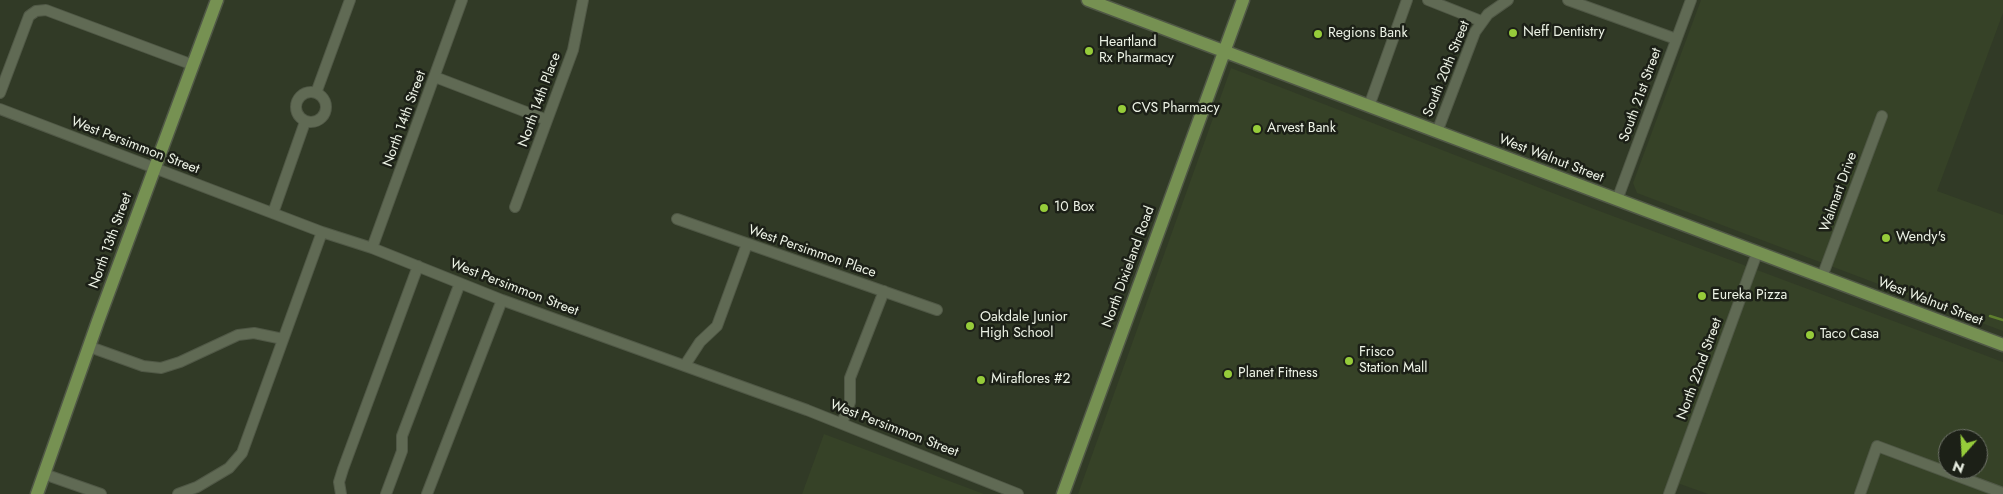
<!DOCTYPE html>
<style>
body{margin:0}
#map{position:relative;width:2003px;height:494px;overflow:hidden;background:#313a26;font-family:Jost,sans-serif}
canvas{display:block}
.north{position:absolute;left:1938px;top:429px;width:50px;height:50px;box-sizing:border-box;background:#1c2017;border:1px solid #70746a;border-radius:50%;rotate:199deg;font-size:14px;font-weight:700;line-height:20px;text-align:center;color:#edf3e6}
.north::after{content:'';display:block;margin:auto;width:18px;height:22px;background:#96cc3a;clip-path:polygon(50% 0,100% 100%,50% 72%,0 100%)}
</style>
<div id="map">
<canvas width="2003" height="494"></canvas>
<div class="north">N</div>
</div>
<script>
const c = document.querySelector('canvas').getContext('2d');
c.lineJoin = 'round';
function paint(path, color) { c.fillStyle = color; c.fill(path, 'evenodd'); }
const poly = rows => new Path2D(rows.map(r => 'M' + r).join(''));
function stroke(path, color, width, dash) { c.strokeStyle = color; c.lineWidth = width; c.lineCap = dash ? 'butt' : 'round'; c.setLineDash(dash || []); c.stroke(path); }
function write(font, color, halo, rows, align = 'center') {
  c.font = font + ' Jost,sans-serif'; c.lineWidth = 5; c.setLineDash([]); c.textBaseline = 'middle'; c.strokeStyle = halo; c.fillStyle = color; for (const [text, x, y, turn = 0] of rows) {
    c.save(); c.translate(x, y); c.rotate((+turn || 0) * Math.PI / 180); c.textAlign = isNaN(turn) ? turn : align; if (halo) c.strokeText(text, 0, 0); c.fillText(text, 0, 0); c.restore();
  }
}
paint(poly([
 [1701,0,2003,0,2003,13,1937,191,2003,215,2003,331,1637,193,1633,183],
 [1231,68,1594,209,2003,362,2003,494,1708,494,1680,484,1675,494,1078,494],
 [1948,439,1978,439,1978,469,1948,469],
 [824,434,984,494,802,494]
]), '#364227');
stroke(poly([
 [1990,316,2003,320]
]), '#5f802e', 2.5);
const minor = poly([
 [1428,0,1481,21],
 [1568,0,1676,39],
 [435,77,547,120],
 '296 107a15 15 0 1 1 30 0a15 15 0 1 1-30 0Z',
 [0,93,29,16,36,11,46,10,193,65],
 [316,93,350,0],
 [1369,106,1407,0],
 [0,109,322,232,372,248,502,300,807,410,1018,494],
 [1437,132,1475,32,1488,14,1508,0],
 [1617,200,1691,0],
 [515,207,573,50,583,0],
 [273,213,305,122],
 [677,219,937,310],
 [372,248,462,0],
 [1822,277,1882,116],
 [90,347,143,366,161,368,180,362,238,335,254,333,283,339],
 [685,365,700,342,717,326,747,244],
 [842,423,850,402,850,378,884,291],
 [44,474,101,494],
 [178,494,197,487,229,468,242,453,322,232],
 [341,494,339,482,343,469,418,266],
 [386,494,402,451,402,436,460,283],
 [427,494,502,300],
 [1669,494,1757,253],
 [1860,494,1877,446,2003,493]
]);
const major = poly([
 [1088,0,2003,345],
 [37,494,98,321,217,0],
 [1063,494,1243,0]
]);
stroke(minor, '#505846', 12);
stroke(major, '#505846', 15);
stroke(minor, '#606a54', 10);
stroke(major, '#769152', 12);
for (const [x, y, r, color] of [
 [1513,33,5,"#96cc3a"],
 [1318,34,5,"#96cc3a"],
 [1089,51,5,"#96cc3a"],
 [1122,109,5,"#96cc3a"],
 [1257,129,5,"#96cc3a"],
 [1044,208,5,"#96cc3a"],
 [1886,238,5,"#96cc3a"],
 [1702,296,5,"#96cc3a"],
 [970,326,5,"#96cc3a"],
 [1810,335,5,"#96cc3a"],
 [1349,361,5,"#96cc3a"],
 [1228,374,5,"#96cc3a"],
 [981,380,5,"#96cc3a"]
]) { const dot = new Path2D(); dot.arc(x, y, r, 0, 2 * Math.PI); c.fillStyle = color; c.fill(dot); stroke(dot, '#1c2017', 2); }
write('14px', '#edf3e6', '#1c2017', [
 ["Neff Dentistry",1523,33],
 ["Regions Bank",1328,34],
 ["Heartland",1099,43],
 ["Rx Pharmacy",1099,59],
 ["CVS Pharmacy",1132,109],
 ["Arvest Bank",1267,129],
 ["10 Box",1054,208],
 ["Wendy's",1896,238],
 ["Eureka Pizza",1712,296],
 ["Oakdale Junior",980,318],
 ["High School",980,334],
 ["Taco Casa",1820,335],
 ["Frisco",1359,353],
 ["Station Mall",1359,369],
 ["Planet Fitness",1238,374],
 ["Miraflores #2",991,380]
], 'left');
write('14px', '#edf3e6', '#1c2017', [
 ["South 20th Street",1447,69,-68],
 ["South 21st Street",1641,95,-70],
 ["North 14th Place",540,100,-70],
 ["North 14th Street",405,119,-70],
 ["West Persimmon Street",135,146,21],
 ["West Walnut Street",1551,159,21],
 ["Walmart Drive",1839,192,-70],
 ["North 13th Street",111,241,-70],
 ["West Persimmon Place",812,252,19],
 ["North Dixieland Road",1129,267,-70],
 ["West Persimmon Street",514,288,21],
 ["West Walnut Street",1930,302,21],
 ["North 22nd Street",1700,369,-70],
 ["West Persimmon Street",894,429,21]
]);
</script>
